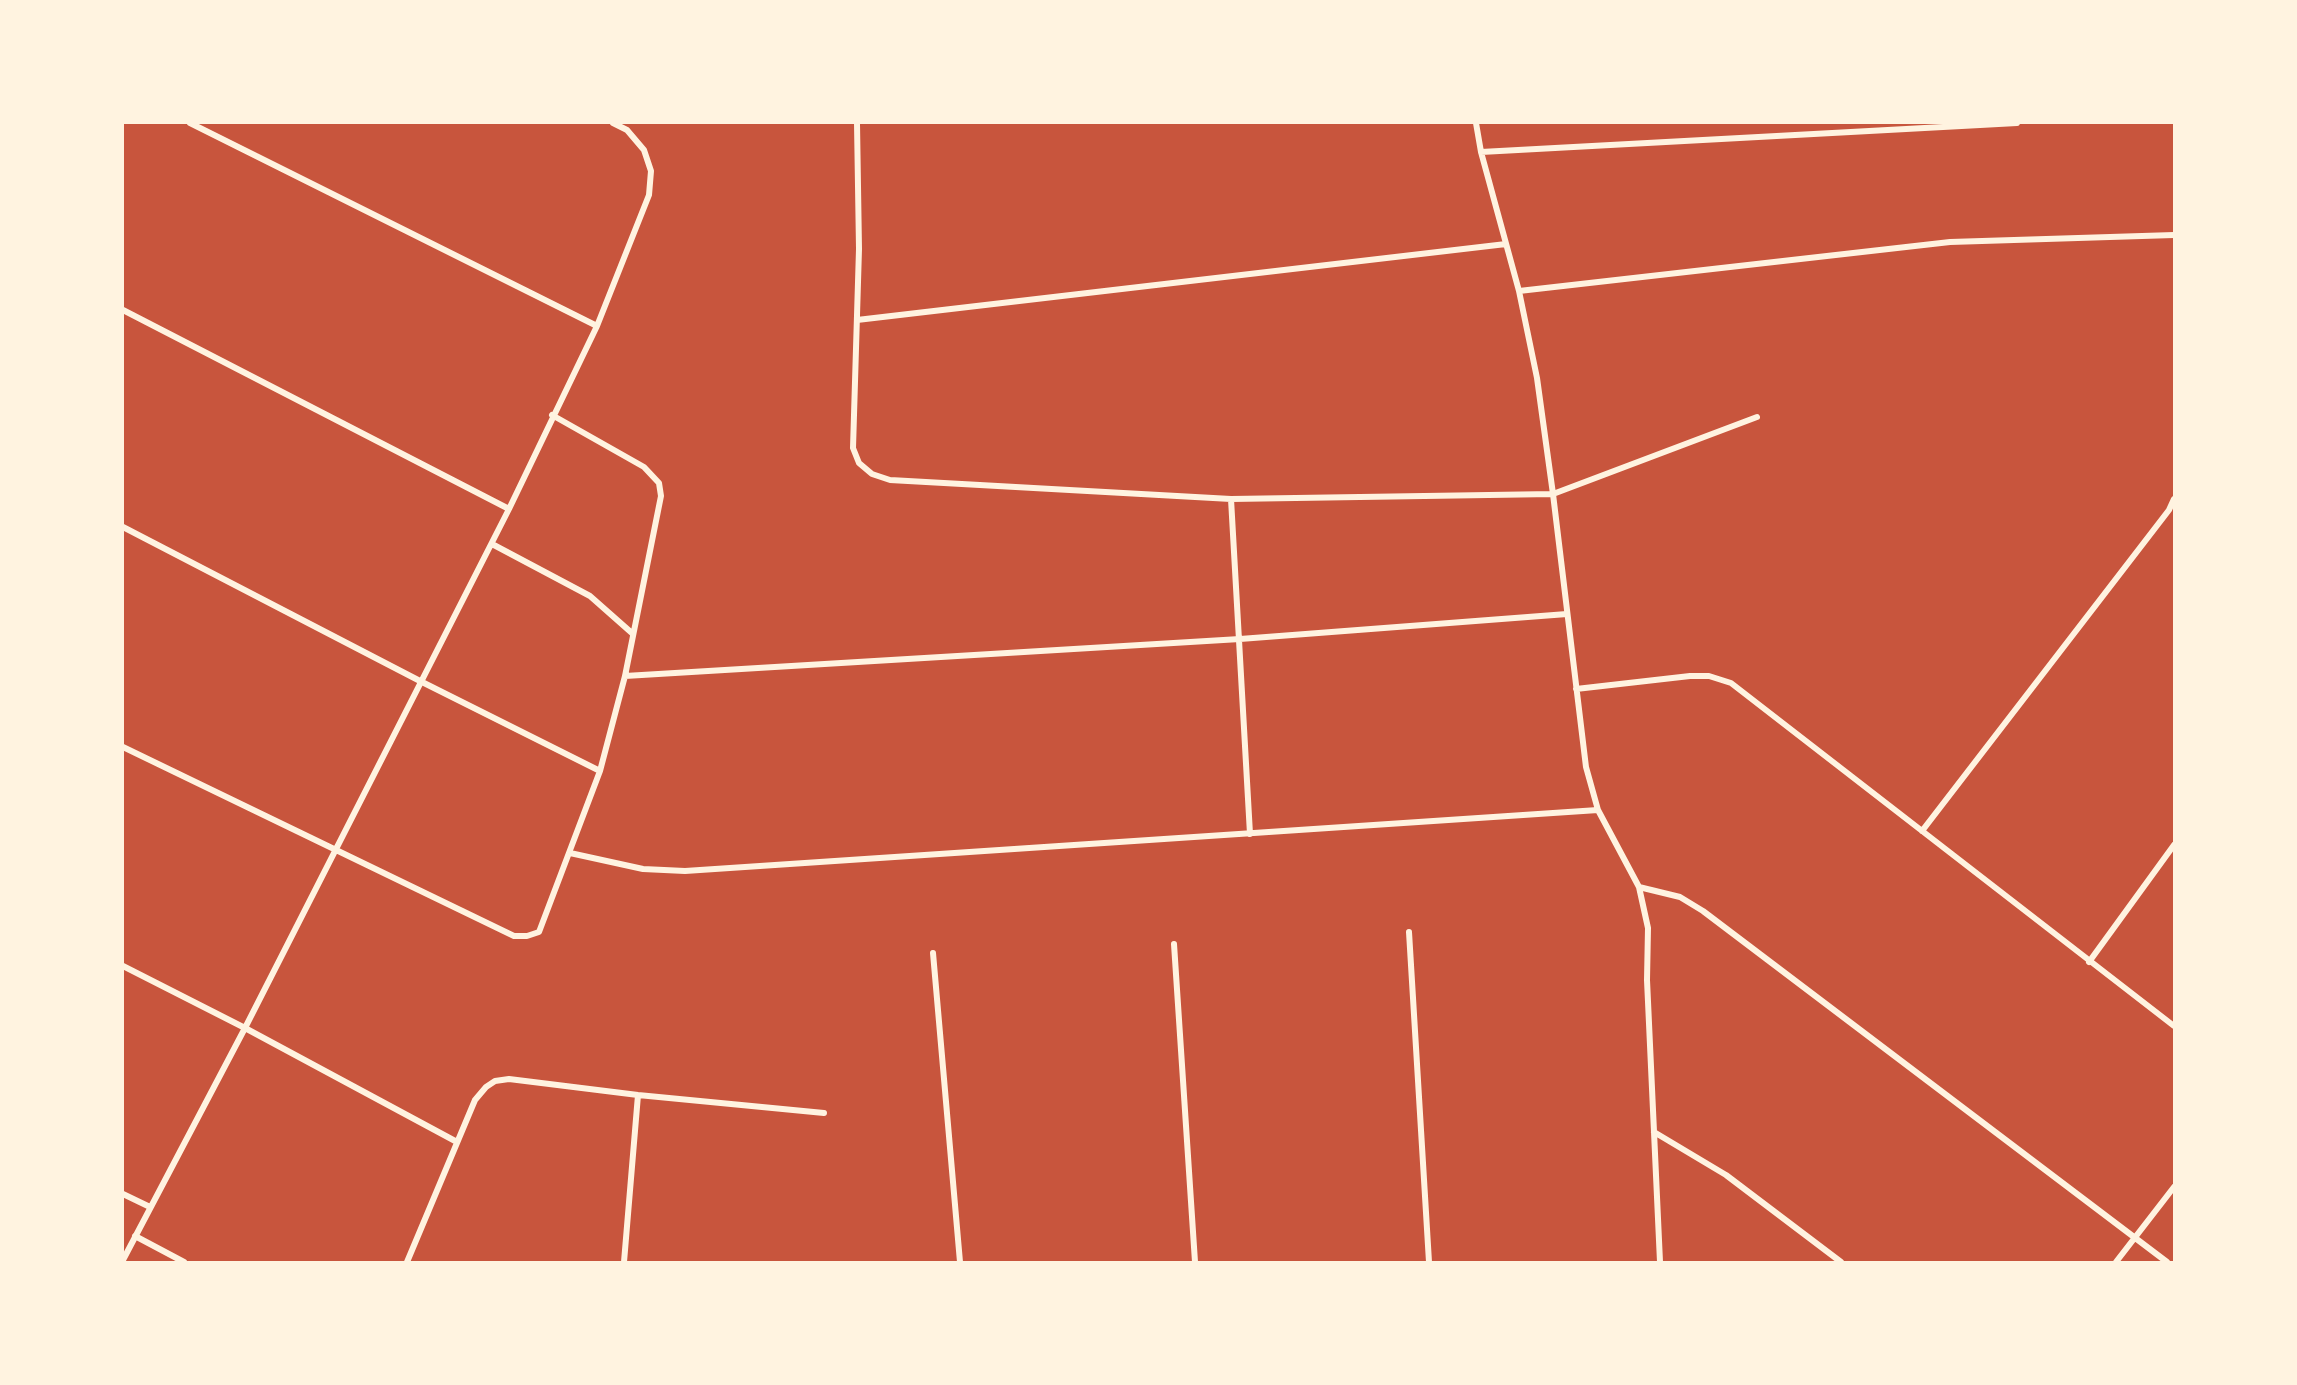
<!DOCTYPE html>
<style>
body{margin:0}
#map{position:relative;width:2297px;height:1385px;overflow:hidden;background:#c8553d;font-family:"DM Sans",sans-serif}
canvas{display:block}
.frame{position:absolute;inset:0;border:124px solid #fff3e0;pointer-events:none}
</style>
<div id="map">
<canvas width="2297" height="1385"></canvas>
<div class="frame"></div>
</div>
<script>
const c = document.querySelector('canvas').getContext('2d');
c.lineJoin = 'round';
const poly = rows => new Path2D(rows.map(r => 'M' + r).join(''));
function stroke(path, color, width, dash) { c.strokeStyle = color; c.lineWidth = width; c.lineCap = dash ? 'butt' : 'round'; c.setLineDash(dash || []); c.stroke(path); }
stroke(poly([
 [190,123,597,326],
 [857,123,859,249,853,448,859,463,872,474,890,480,1231,499,1553,494,1757,417],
 [1476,123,1481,152,1519,291,1537,378,1553,494,1586,767,1598,810,1639,887,1648,928,1647,980,1660,1262],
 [1481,152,2017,123],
 [1519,291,1950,242,2174,235],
 [123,310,509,509],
 [857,320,1506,244],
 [1231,499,1250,834],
 [123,527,420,681,600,771],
 [492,544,590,596,633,634],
 [625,676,1240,639,1567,614],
 [1576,689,1690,676,1709,676,1731,683,2174,1026],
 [123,747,514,936,527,936,539,932,600,771,625,676,661,496,659,483,644,467,552,415],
 [1922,831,2169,510,2174,499],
 [570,853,643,869,685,871,1598,810],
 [1639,887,1680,897,1703,911,2167,1262],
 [1409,932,1429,1262],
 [1174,944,1195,1262],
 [933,953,960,1262],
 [2089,962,2174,845],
 [123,966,245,1028,457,1142],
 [1654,1132,1726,1175,1841,1262],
 [123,1194,150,1207],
 [135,1236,184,1262],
 [123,1260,245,1028,509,509,597,326,649,195,651,171,644,150,627,130,613,123],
 [407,1262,475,1100,486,1087,495,1081,509,1079,638,1095,824,1113],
 [624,1262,638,1095],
 [2116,1262,2174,1187]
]), '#fff3e0', 6);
</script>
